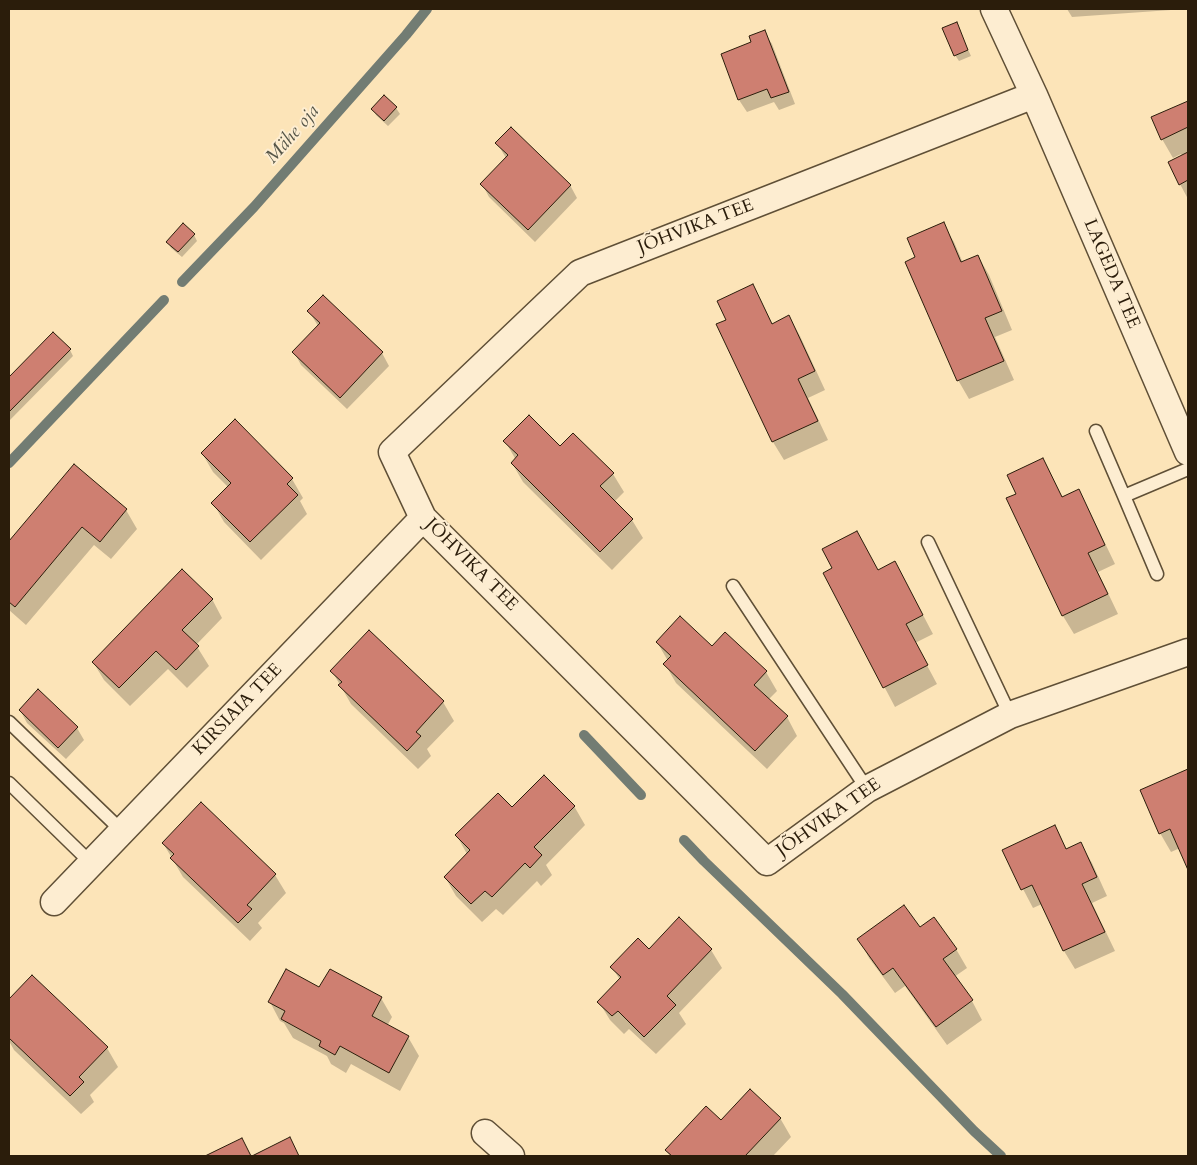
<!DOCTYPE html>
<meta charset="utf-8">
<style>
body{margin:0}
#map{position:relative;width:1197px;height:1165px;overflow:hidden;background:#fce4b8;font-family:Cardo,serif}
canvas{display:block}
.frame{position:absolute;inset:0;border:10px solid #2b1d0b;pointer-events:none}
</style>
<div id="map">
<canvas width="1197" height="1165"></canvas>
<div class="frame"></div>
</div>
<script>
const c = document.querySelector('canvas').getContext('2d');
c.lineJoin = 'round';
function paint(path, color) { c.fillStyle = color; c.fill(path, 'evenodd'); }
const poly = rows => new Path2D(rows.map(r => 'M' + r).join(''));
function stroke(path, color, width, dash) { c.strokeStyle = color; c.lineWidth = width; c.lineCap = dash ? 'butt' : 'round'; c.setLineDash(dash || []); c.stroke(path); }
function write(font, color, halo, rows, align = 'center') {
  c.font = font + ' Cardo,serif'; c.lineWidth = 4; c.setLineDash([]); c.textBaseline = 'middle'; c.strokeStyle = halo; c.fillStyle = color; for (const [text, x, y, turn = 0] of rows) {
    c.save(); c.translate(x, y); c.rotate((+turn || 0) * Math.PI / 180); c.textAlign = isNaN(turn) ? turn : align; if (halo) c.strokeText(text, 0, 0); c.fillText(text, 0, 0); c.restore();
  }
}
paint(poly([
 [1067,9,1171,9,1171,10,1072,17],
 [959,30,971,56,959,61,955,55],
 [764,32,772,44,795,104,779,110,774,102,747,112,739,100,722,55,753,43],
 [384,96,396,108,400,114,388,126,376,115,373,109],
 [1188,102,1188,199,1180,184,1182,156,1181,154,1173,158,1162,139,1153,118],
 [497,143,570,185,577,198,535,242,489,197,482,184,506,158],
 [943,224,954,242,963,263,978,256,989,275,1012,330,995,337,1014,380,969,399,958,380,907,262,917,258],
 [194,235,197,241,182,257,171,248,168,242],
 [753,286,773,325,789,317,800,336,825,390,808,398,828,440,784,460,773,442,718,325,728,320],
 [309,311,382,353,389,366,347,409,301,365,294,352,318,326],
 [53,334,70,350,73,356,9,421,9,379],
 [235,421,292,479,303,498,300,501,307,514,261,560,224,522,213,503,229,488,213,472,202,453],
 [505,441,560,448,613,474,624,492,614,502,632,520,643,538,612,570,523,482,512,463,516,460],
 [1043,459,1063,498,1078,491,1089,510,1115,564,1098,572,1118,614,1074,634,1063,616,1008,499,1018,495],
 [74,466,126,510,137,529,111,559,94,545,26,625,9,610,9,543],
 [857,532,878,571,905,581,933,634,915,643,937,684,895,707,824,573,834,568],
 [212,599,222,618,196,645,209,666,187,688,168,669,130,706,104,680,93,662],
 [369,631,443,702,454,721,427,749,431,756,418,769,351,704,332,671],
 [657,642,712,647,766,672,777,691,768,700,787,717,797,736,767,769,676,683,665,664,668,661],
 [20,710,77,728,84,740,66,759,27,723],
 [1188,771,1188,867,1180,848,1171,852,1160,833,1141,791],
 [574,806,585,825,546,865,552,875,541,886,537,881,503,915,496,909,482,922,456,896,445,877,467,854,457,836,512,809],
 [1055,827,1067,850,1081,844,1092,863,1107,896,1092,903,1115,951,1075,969,1064,951,1042,904,1033,908,1023,889,1004,850],
 [163,843,275,875,286,893,258,923,262,928,250,941,183,877],
 [679,919,711,950,722,968,679,1013,686,1024,656,1054,629,1029,624,1034,610,1020,599,1002,620,980,612,967,649,950],
 [920,929,956,949,967,968,954,977,972,1001,982,1020,947,1045,905,986,895,993,869,958,859,939],
 [32,977,107,1048,118,1067,90,1095,94,1102,81,1114,14,1050,9,1041,9,1001],
 [320,989,381,998,392,1017,387,1026,408,1037,419,1056,400,1091,351,1064,346,1073,331,1064,327,1056,293,1038,284,1023,280,1021,270,1002],
 [780,1118,791,1137,773,1156,670,1156,666,1150]
]), '#0003');
stroke(poly([
 [182,282,254,207,406,35,427,9],
 [9,463,164,300],
 [584,735,641,795],
 [684,840,704,861,842,994,974,1131,1001,1156]
]), '#727c73', 10);
const building = poly([
 [957,22,968,50,954,56,942,28,957,22],
 [765,30,789,92,771,98,767,89,738,100,721,54,751,42,749,36,765,30],
 [384,95,397,107,384,121,371,109,384,95],
 [1188,101,1188,127,1161,140,1151,117,1188,101],
 [511,127,571,185,528,230,480,184,508,155,495,143,511,127],
 [1188,152,1188,180,1179,185,1168,162,1188,152],
 [944,222,961,262,978,255,1002,311,985,318,1004,361,957,381,905,262,915,257,907,238,944,222],
 [183,223,195,234,178,252,166,242,183,223],
 [753,284,772,324,789,315,815,371,798,379,818,421,772,442,716,324,726,320,717,301,753,284],
 [323,295,383,352,340,398,292,352,320,323,307,311,323,295],
 [53,332,71,349,9,412,9,377,53,332],
 [529,415,560,446,573,433,614,473,600,486,633,519,600,552,511,463,518,455,503,441,529,415],
 [235,419,293,478,287,484,298,495,250,542,211,503,231,483,201,453,235,419],
 [1043,458,1062,497,1079,489,1105,545,1088,553,1108,594,1062,616,1006,498,1016,494,1007,475,1043,458],
 [74,464,127,509,100,542,82,527,15,607,9,602,9,541,74,464],
 [857,531,878,570,895,561,923,615,906,624,928,665,883,688,823,573,832,568,822,549,857,531],
 [182,569,213,599,182,630,199,646,176,670,156,651,119,688,92,662,182,569],
 [680,616,712,646,725,632,767,671,754,685,788,716,755,751,663,664,671,656,656,642,680,616],
 [369,630,444,701,416,732,421,736,407,751,338,685,342,682,330,671,369,630],
 [38,689,78,727,58,748,19,710,38,689],
 [1188,769,1188,870,1170,829,1159,834,1140,790,1188,769],
 [544,775,575,806,534,847,542,855,530,868,525,863,492,897,485,891,471,904,444,877,470,850,455,835,498,793,512,807,544,775],
 [201,802,276,874,247,905,252,909,238,923,170,858,174,854,162,843,201,802],
 [1055,825,1066,849,1081,842,1097,877,1082,884,1105,932,1063,951,1032,885,1021,890,1002,850,1055,825],
 [904,905,920,927,934,917,957,949,943,959,973,1000,936,1027,893,968,883,975,857,939,904,905],
 [679,917,712,949,667,996,676,1005,644,1037,618,1011,612,1016,597,1002,621,977,610,967,638,938,649,949,679,917],
 [286,969,319,987,330,969,382,997,372,1016,409,1036,389,1073,340,1046,335,1055,319,1046,321,1041,281,1019,285,1011,268,1002,286,969],
 [32,975,108,1047,79,1077,84,1082,70,1096,9,1038,9,999,32,975],
 [750,1089,781,1118,745,1156,672,1156,665,1150,706,1106,721,1120,750,1089],
 [290,1137,299,1156,252,1156,290,1137],
 [242,1138,251,1156,205,1156,242,1138]
]);
paint(building, '#ce7f71');
stroke(building, '#2b1d0b', 1);
const lane = poly([
 [1096,431,1124,496],
 [928,542,1010,715],
 [1157,574,1124,496,1188,469],
 [733,586,867,789],
 [9,722,122,831],
 [9,783,91,863]
]);
const street = poly([
 [994,9,1034,95,1188,452],
 [1034,95,580,273,392,452,423,518,767,862,867,789,1010,715,1188,652],
 [54,902,423,518],
 [485,1133,511,1156]
]);
stroke(lane, '#5f4f36', 15);
stroke(street, '#5f4f36', 29);
stroke(lane, '#fdedd1', 12);
stroke(street, '#fdedd1', 26);
write('18px', '#2b1d0b', '#fdedd1', [
 ["JÕHVIKA TEE",696,227,-21],
 ["LAGEDA TEE",1111,274,67],
 ["JÕHVIKA TEE",471,565,45],
 ["KIRSIAIA TEE",238,710,-46],
 ["JÕHVIKA TEE",829,818,-35]
]);
write('italic 19px', '#555548', '#fdedd1', [
 ["Mähe oja",293,135,-49]
]);
</script>
